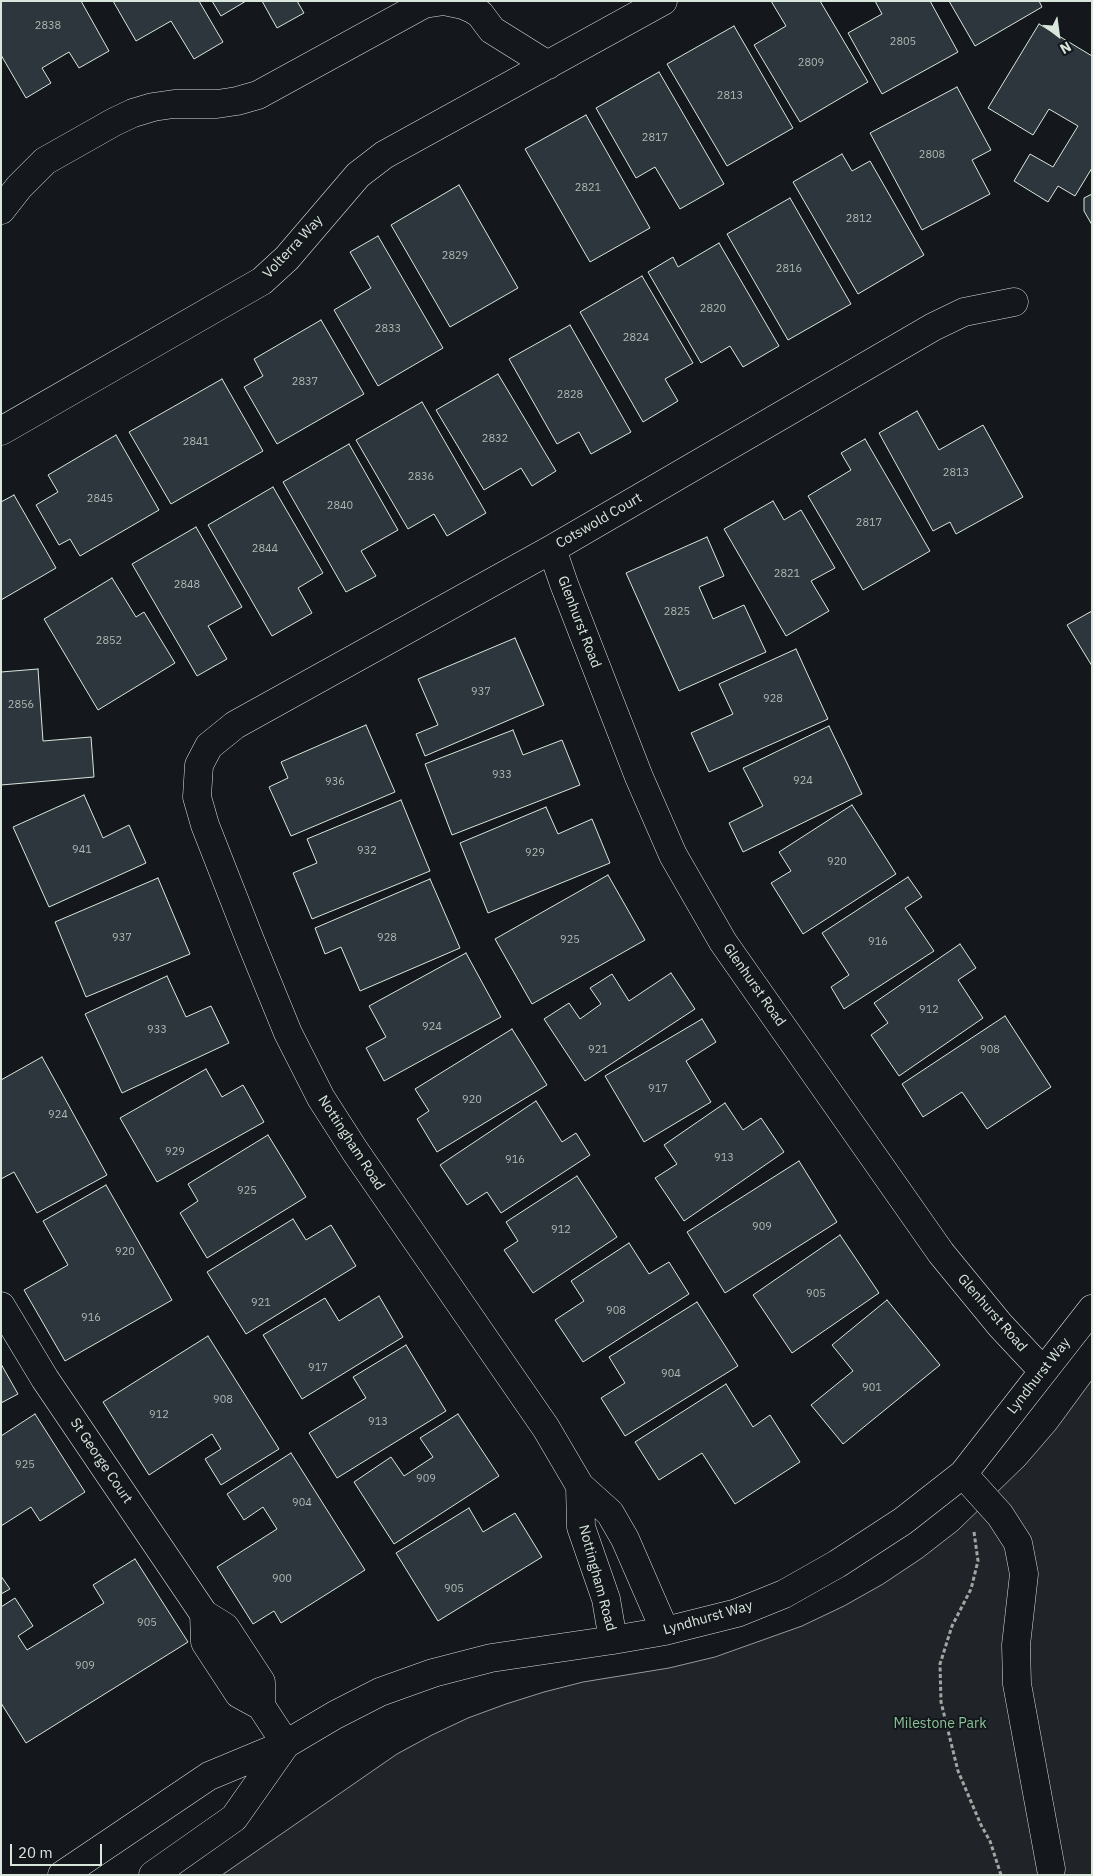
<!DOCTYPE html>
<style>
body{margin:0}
#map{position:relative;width:1093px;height:1876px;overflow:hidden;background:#14181c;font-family:"IBM Plex Sans",sans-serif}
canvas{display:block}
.frame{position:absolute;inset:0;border:2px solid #d8e6dc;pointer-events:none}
.north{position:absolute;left:1033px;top:10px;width:50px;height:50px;-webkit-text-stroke:4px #14181c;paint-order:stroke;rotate:150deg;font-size:14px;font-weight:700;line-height:20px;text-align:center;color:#d8e6dc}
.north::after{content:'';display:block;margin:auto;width:18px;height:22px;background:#d8e6dc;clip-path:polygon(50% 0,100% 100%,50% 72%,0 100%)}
.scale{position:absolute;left:10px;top:1844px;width:92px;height:22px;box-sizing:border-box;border:2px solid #d8e6dc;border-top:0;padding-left:6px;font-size:15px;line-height:18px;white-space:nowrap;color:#d8e6dc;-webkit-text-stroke:4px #14181c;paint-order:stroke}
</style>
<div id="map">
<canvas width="1093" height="1876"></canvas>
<div class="frame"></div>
<div class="north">N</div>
<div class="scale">20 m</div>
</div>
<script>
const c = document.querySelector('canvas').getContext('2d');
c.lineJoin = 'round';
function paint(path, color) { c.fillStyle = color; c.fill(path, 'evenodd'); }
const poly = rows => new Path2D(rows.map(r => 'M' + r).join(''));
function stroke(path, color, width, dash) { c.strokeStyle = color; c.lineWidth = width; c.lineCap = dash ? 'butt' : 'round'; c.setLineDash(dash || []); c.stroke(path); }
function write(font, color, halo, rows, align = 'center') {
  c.font = font + ' "IBM Plex Sans",sans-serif'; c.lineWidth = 4; c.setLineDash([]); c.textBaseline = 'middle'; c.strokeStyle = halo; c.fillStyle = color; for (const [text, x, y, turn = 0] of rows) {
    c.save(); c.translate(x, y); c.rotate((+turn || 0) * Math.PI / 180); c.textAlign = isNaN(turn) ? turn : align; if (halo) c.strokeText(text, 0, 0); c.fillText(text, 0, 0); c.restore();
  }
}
const green = poly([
 [1092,1380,1092,1875,222,1875,397,1754,432,1735,468,1718,506,1704,544,1692,583,1682,669,1668,715,1657,802,1626,844,1606,883,1584,922,1558,958,1530,1025,1465,1056,1429,1092,1380]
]);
paint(green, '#202428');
stroke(green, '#939e99', 1);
const building = poly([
 [1,1,81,1,109,51,79,68,69,52,42,68,51,83,26,98,1,55,1,1],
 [113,1,199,1,223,42,194,59,171,21,136,41,113,1],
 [212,1,246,1,221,16,212,1],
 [262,1,297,1,304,13,277,28,262,1],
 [771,1,820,1,868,82,800,122,754,45,786,26,771,1],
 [875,1,930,1,958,52,882,94,848,33,882,14,875,1],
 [949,1,1039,1,1042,7,975,46,949,1],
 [1039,24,1092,56,1092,168,1075,196,1058,186,1048,202,1014,181,1030,154,1053,167,1078,126,1049,109,1033,135,988,108,1039,24],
 [734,26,793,128,727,166,667,64,734,26],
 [659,72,724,184,680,209,655,167,636,178,596,108,659,72],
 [957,87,991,150,972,160,990,194,922,230,870,133,957,87],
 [586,115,650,228,590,262,525,149,586,115],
 [842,154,852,171,870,161,924,255,858,294,793,182,842,154],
 [459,185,518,288,450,327,391,225,459,185],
 [1092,194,1092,225,1084,211,1084,198,1092,194],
 [790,198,851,304,788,340,727,234,790,198],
 [378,236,443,348,378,386,334,310,371,288,350,252,378,236],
 [719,243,779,346,743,367,730,346,701,363,648,272,673,257,678,267,719,243],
 [642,276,693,363,665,379,678,401,643,422,580,312,642,276],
 [321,320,364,394,277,444,244,387,263,376,254,359,321,320],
 [570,325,631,432,591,454,579,432,557,444,509,359,570,325],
 [498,374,556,471,532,486,521,468,484,490,436,410,498,374],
 [222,379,263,451,171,504,129,432,222,379],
 [422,402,486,513,447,536,434,514,408,529,356,440,422,402],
 [917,411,939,450,983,425,1023,497,956,534,950,522,933,531,879,433,917,411],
 [116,435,159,510,80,556,70,539,59,545,36,505,58,492,48,475,116,435],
 [865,439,930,551,863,590,808,496,851,470,841,453,865,439],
 [349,444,398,530,361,551,376,576,346,592,283,482,349,444],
 [273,487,323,573,298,588,312,613,272,636,208,525,273,487],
 [14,495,56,568,1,600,1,502,14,495],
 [773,501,784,520,801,510,835,568,811,581,829,611,786,636,724,529,773,501],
 [196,527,242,607,208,626,227,659,197,676,132,564,196,527],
 [707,537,724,576,699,587,713,619,744,605,766,652,679,691,626,573,707,537],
 [112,578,136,617,144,612,175,663,98,710,44,619,112,578],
 [1092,611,1092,666,1067,625,1092,611],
 [515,638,544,705,425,756,416,734,438,725,418,679,515,638],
 [796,649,828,719,709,772,691,733,733,714,719,684,796,649],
 [38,669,43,741,91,737,94,777,1,785,1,672,38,669],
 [366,725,395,792,291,836,269,787,288,778,281,762,366,725],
 [829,726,862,794,743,852,729,823,763,806,743,768,829,726],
 [513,730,523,755,562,740,580,785,452,835,425,764,513,730],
 [84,795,103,838,129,825,146,863,49,907,13,827,84,795],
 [401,800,430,871,312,919,293,873,317,863,307,839,401,800],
 [852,805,896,874,803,934,771,883,791,871,779,852,852,805],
 [546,807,558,834,592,819,610,863,488,913,460,843,546,807],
 [608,875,645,940,532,1004,495,939,608,875],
 [908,877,922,897,905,908,934,951,844,1009,831,987,849,975,822,933,908,877],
 [158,878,190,954,86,997,55,922,158,878],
 [430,879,460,948,360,991,341,947,325,954,315,928,430,879],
 [960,944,976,968,958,980,983,1018,899,1076,871,1035,888,1023,874,1003,960,944],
 [466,953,501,1017,384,1081,366,1048,386,1037,369,1006,466,953],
 [671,973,695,1009,585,1081,544,1019,569,1003,580,1019,601,1004,590,988,612,974,629,1001,671,973],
 [167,976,186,1017,211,1006,229,1043,122,1093,85,1014,167,976],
 [1005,1016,1051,1087,987,1129,962,1092,923,1117,902,1084,1005,1016],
 [702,1019,716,1042,686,1061,711,1102,644,1142,605,1076,702,1019],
 [512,1029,547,1085,437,1152,417,1119,429,1111,415,1089,512,1029],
 [42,1057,107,1175,37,1213,14,1172,1,1179,1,1080,42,1057],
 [206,1069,222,1097,243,1085,264,1122,157,1182,120,1118,206,1069],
 [536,1101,562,1142,576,1133,590,1155,501,1213,487,1192,467,1205,440,1165,536,1101],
 [725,1103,743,1130,761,1118,784,1152,684,1221,655,1178,677,1164,664,1145,725,1103],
 [268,1135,306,1197,207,1258,180,1213,198,1201,188,1184,268,1135],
 [799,1161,837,1222,725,1293,687,1232,799,1161],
 [577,1176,617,1237,533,1293,504,1250,518,1241,506,1222,577,1176],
 [106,1185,172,1300,65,1361,24,1290,68,1265,43,1221,106,1185],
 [293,1219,306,1240,331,1225,356,1266,246,1334,207,1272,293,1219],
 [840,1235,879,1293,792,1353,753,1295,840,1235],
 [629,1243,649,1274,669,1262,689,1294,583,1362,555,1320,584,1301,571,1281,629,1243],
 [379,1296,403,1337,302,1399,263,1335,325,1298,339,1321,379,1296],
 [887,1300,940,1365,843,1444,811,1405,853,1371,832,1345,887,1300],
 [697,1302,738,1366,625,1436,601,1398,625,1383,609,1357,697,1302],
 [208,1336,279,1449,221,1485,205,1459,221,1449,212,1434,149,1475,103,1402,208,1336],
 [406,1345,446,1411,337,1478,309,1433,366,1398,353,1377,406,1345],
 [1,1364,18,1394,1,1403,1,1364],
 [726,1384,753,1427,770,1415,800,1462,735,1504,702,1453,659,1480,635,1442,726,1384],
 [35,1414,85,1492,40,1521,31,1507,1,1526,1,1436,35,1414],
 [458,1414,499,1476,394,1544,354,1482,391,1457,404,1476,433,1457,420,1438,458,1414],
 [291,1453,365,1570,281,1623,274,1611,253,1624,217,1567,277,1529,263,1507,244,1520,227,1494,291,1453],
 [469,1508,483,1532,515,1513,542,1557,438,1621,396,1553,469,1508],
 [135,1559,188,1642,26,1743,1,1703,1,1607,15,1598,33,1626,18,1636,27,1650,104,1603,93,1585,135,1559],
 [1,1576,10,1589,1,1594,1,1576]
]);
paint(building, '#2c363c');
stroke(building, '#d8e6dc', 1);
const minor = poly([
 [1,210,19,187,45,161,114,122,133,113,153,107,174,104,217,104,237,101,258,95,424,4,444,1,463,5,472,9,480,14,492,30,548,65],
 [1,431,262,281,287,258,358,175,384,155,663,1],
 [552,549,564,584,639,777,673,855,723,942,941,1253,1000,1325,1043,1371],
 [1,1306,45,1379,204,1614],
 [963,1474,1000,1515,1018,1543,1024,1574,1016,1645,1017,1684,1051,1869],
 [580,1486,581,1527,606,1599,613,1640],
 [204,1614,225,1627,261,1682,261,1706,239,1694,205,1642,204,1614],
 [665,1631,625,1539,610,1513,580,1486,546,1428,355,1151,321,1098,288,1033,250,940,205,825,197,797,199,765,209,746,235,725,552,549,933,327,964,312,1014,302],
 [261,1706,286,1744],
 [62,1875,209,1776,286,1744,335,1715,380,1692,433,1673,491,1658,613,1640,665,1631,737,1613,784,1594,837,1564,903,1521,963,1474,1092,1309],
 [153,1875,234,1818,286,1744]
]);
stroke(minor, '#d8e6dc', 29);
stroke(poly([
 [974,1532,978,1561,971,1589,952,1626,940,1664,941,1702,958,1771,981,1825,990,1841,1001,1875]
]), '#9da8a2', 3, [4, 2.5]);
stroke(minor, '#14181c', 28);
write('11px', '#adbab4', null, [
 ["2838",48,26],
 ["2805",903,42],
 ["2809",811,63],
 ["2813",730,96],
 ["2817",655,138],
 ["2808",932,155],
 ["2821",588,188],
 ["2812",859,219],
 ["2829",455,256],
 ["2816",789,269],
 ["2820",713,309],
 ["2833",388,329],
 ["2824",636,338],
 ["2837",305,382],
 ["2828",570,395],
 ["2832",495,439],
 ["2841",196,442],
 ["2813",956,473],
 ["2836",421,477],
 ["2845",100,499],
 ["2840",340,506],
 ["2817",869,523],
 ["2844",265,549],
 ["2821",787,574],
 ["2848",187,585],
 ["2825",677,612],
 ["2852",109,641],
 ["937",481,692],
 ["928",773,699],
 ["2856",21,705],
 ["933",502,775],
 ["924",803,781],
 ["936",335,782],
 ["941",82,850],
 ["932",367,851],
 ["929",535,853],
 ["920",837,862],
 ["937",122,938],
 ["928",387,938],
 ["925",570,940],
 ["916",878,942],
 ["912",929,1010],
 ["924",432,1027],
 ["933",157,1030],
 ["921",598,1050],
 ["908",990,1050],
 ["917",658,1089],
 ["920",472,1100],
 ["924",58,1115],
 ["929",175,1152],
 ["913",724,1158],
 ["916",515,1160],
 ["925",247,1191],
 ["909",762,1227],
 ["912",561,1230],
 ["920",125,1252],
 ["905",816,1294],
 ["921",261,1303],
 ["908",616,1311],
 ["916",91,1318],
 ["917",318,1368],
 ["904",671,1374],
 ["901",872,1388],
 ["908",223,1400],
 ["912",159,1415],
 ["913",378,1422],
 ["925",25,1465],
 ["909",426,1479],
 ["904",302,1503],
 ["900",282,1579],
 ["905",454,1589],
 ["905",147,1623],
 ["909",85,1666]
]);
write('14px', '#d8e6dc', '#14181c', [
 ["Volterra Way",293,247,-47],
 ["Cotswold Court",599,521,-30],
 ["Glenhurst Road",579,622,69],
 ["Glenhurst Road",754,985,55],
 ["Nottingham Road",351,1143,57],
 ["Glenhurst Road",992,1313,49],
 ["Lyndhurst Way",1039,1376,-52],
 ["St George Court",101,1461,56],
 ["Nottingham Road",597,1578,75],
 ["Lyndhurst Way",708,1618,-16]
]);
write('14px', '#8ac095', '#14181c', [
 ["Milestone Park",940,1724]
]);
</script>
